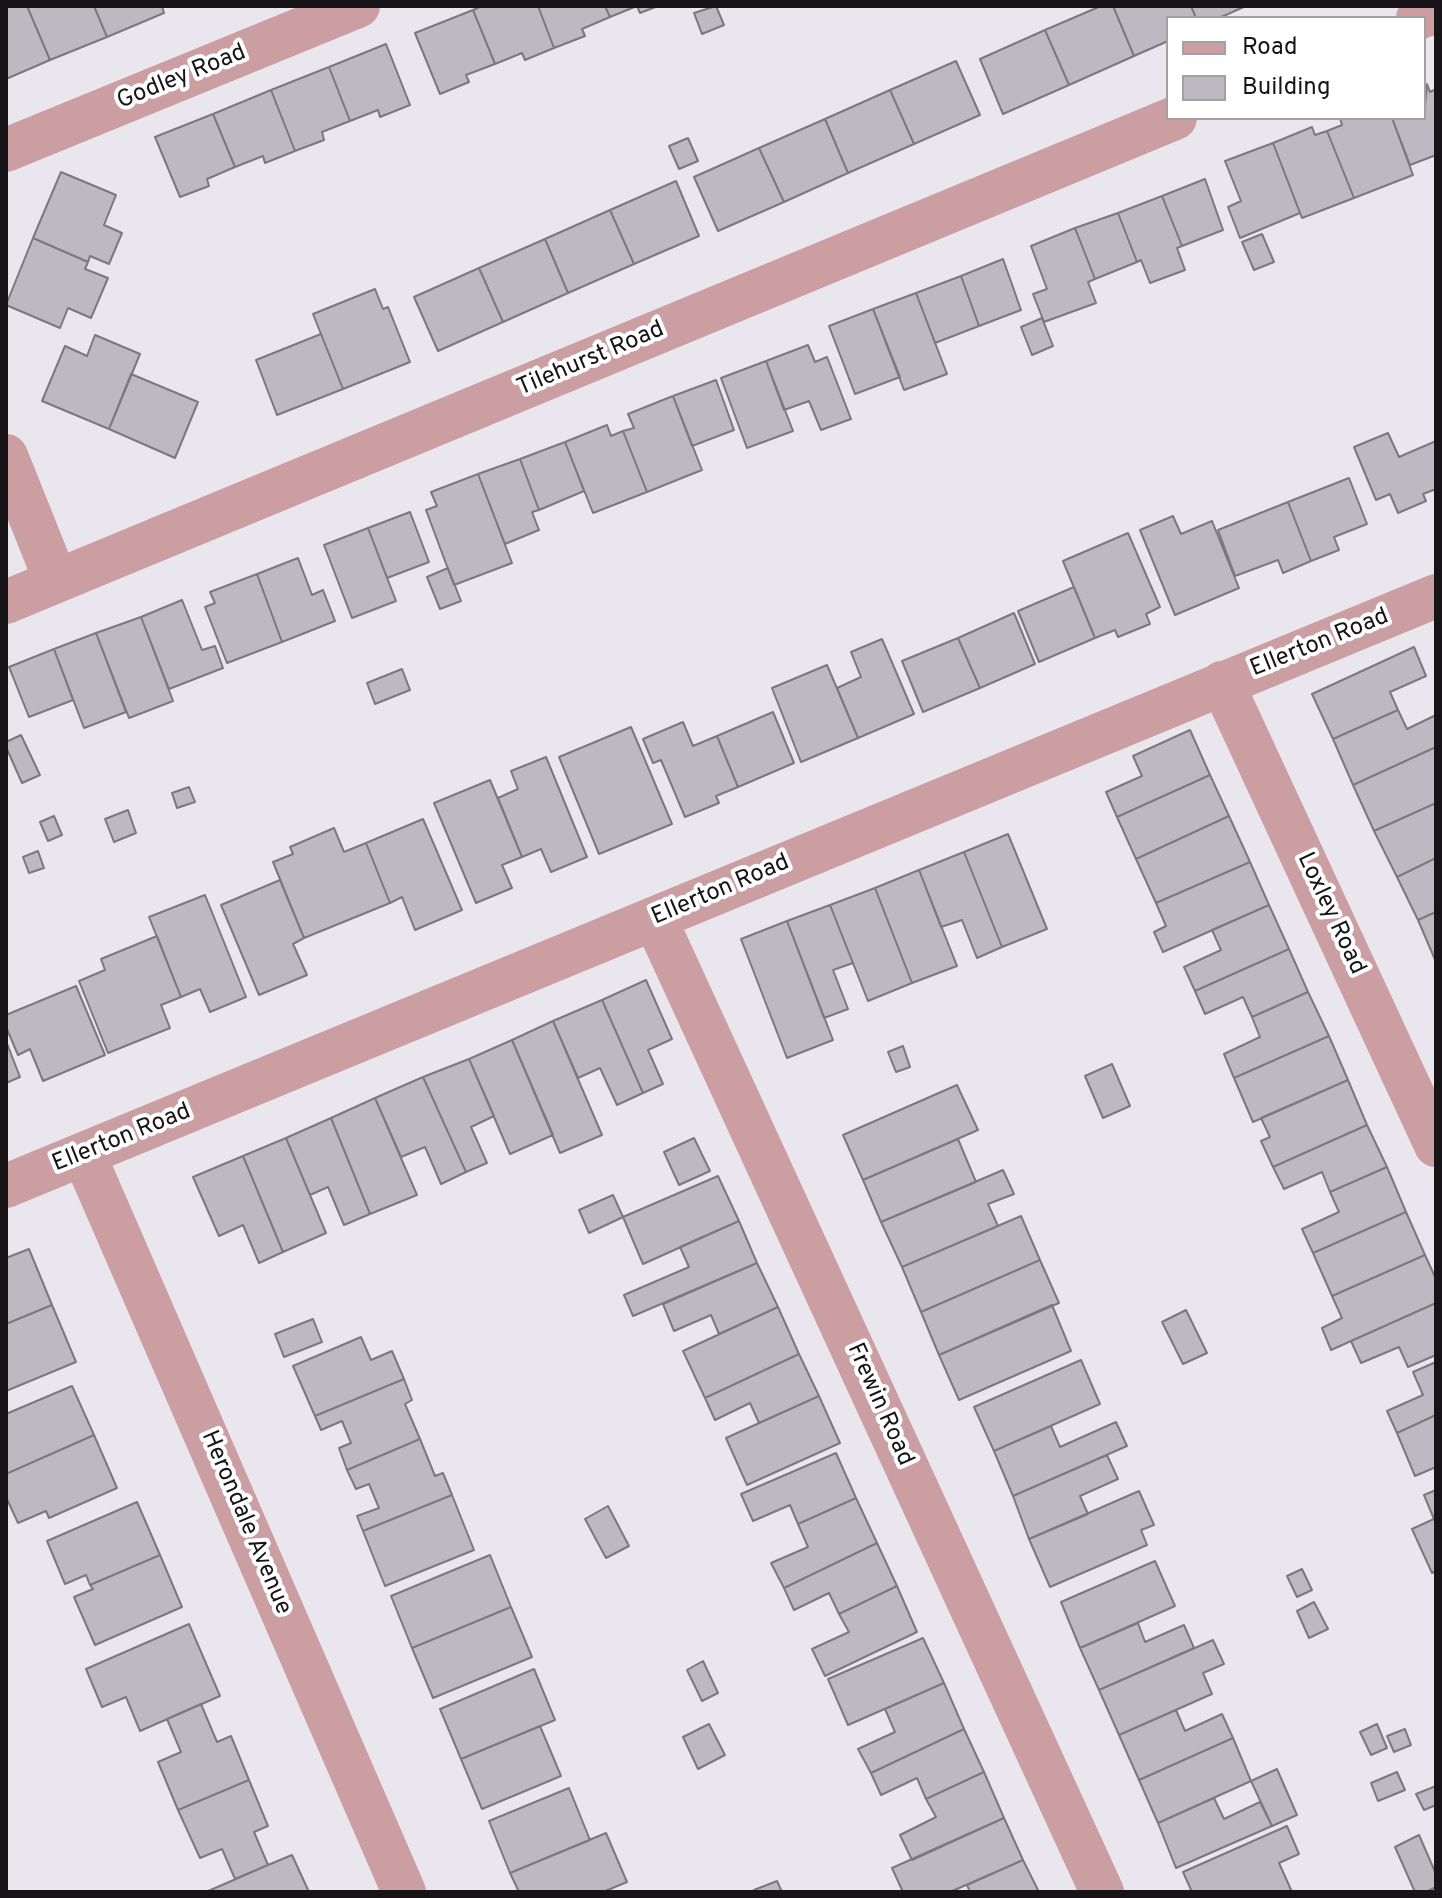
<!DOCTYPE html>
<style>
body{margin:0}
#map{position:relative;width:1442px;height:1898px;overflow:hidden;background:#e9e6ed;font-family:Overpass,sans-serif}
canvas{display:block}
.frame{position:absolute;inset:0;border:8px solid #161417;pointer-events:none}
.legend{position:absolute;left:1166px;top:16px;width:260px;height:104px;box-sizing:border-box;background:#fff;border:2px solid #a2a1a2;margin:0;padding:10px 14px;list-style:none;font-size:24px;color:#161417}
.legend li{display:flex;align-items:center;gap:16px;height:40px}
.legend b{width:40px;border:2px solid #a2a1a2}
</style>
<div id="map">
<canvas width="1442" height="1898"></canvas>
<div class="frame"></div>
<ul class="legend">
<li><b style="height:10px;background:#cb9ea2"></b>Road</li>
<li><b style="height:22px;background:#bcb9c0"></b>Building</li>
</ul>
</div>
<script>
const c = document.querySelector('canvas').getContext('2d');
c.lineJoin = 'round';
function paint(path, color) { c.fillStyle = color; c.fill(path, 'evenodd'); }
const poly = rows => new Path2D(rows.map(r => 'M' + r).join(''));
function stroke(path, color, width, dash) { c.strokeStyle = color; c.lineWidth = width; c.lineCap = dash ? 'butt' : 'round'; c.setLineDash(dash || []); c.stroke(path); }
function write(font, color, halo, rows, align = 'center') {
  c.font = font + ' Overpass,sans-serif'; c.lineWidth = 8; c.setLineDash([]); c.textBaseline = 'middle'; c.strokeStyle = halo; c.fillStyle = color; for (const [text, x, y, turn = 0] of rows) {
    c.save(); c.translate(x, y); c.rotate((+turn || 0) * Math.PI / 180); c.textAlign = isNaN(turn) ? turn : align; if (halo) c.strokeText(text, 0, 0); c.fillText(text, 0, 0); c.restore();
  }
}
const building = poly([
 [27,6,94,6,107,37,50,60,27,6],
 [27,6,50,60,6,79,6,7,27,6],
 [94,6,162,6,164,13,107,37,94,6],
 [482,6,538,6,554,48,525,60,522,53,495,64,473,10,482,6],
 [538,6,605,6,610,17,582,29,585,36,554,48,538,6],
 [605,6,658,6,640,13,637,6,610,17,605,6],
 [716,6,724,25,702,34,694,13,716,6],
 [1101,6,1113,6,1134,56,1069,85,1045,30,1101,6],
 [1113,6,1191,6,1196,18,1168,18,1168,41,1134,56,1113,6],
 [1191,6,1246,6,1219,18,1196,18,1191,6],
 [473,10,495,64,466,75,469,82,440,94,415,33,473,10],
 [1045,30,1069,85,1003,114,980,59,1045,30],
 [386,44,410,105,380,117,378,110,350,121,329,67,386,44],
 [956,61,980,115,914,144,890,90,956,61],
 [329,67,350,121,322,132,324,140,295,151,271,90,329,67],
 [1427,84,1430,92,1436,89,1436,155,1410,165,1392,118,1424,118,1427,84],
 [271,90,295,151,265,163,263,156,235,167,213,114,271,90],
 [890,90,914,144,848,173,825,119,890,90],
 [213,114,235,167,207,179,209,186,180,197,155,137,213,114],
 [1340,118,1392,118,1413,175,1354,198,1327,131,1342,125,1340,118],
 [825,119,848,173,784,202,759,148,825,119],
 [1312,127,1315,135,1327,131,1354,198,1302,218,1273,143,1312,127],
 [688,138,698,161,679,169,669,146,688,138],
 [1273,143,1300,213,1240,238,1228,207,1241,201,1225,161,1273,143],
 [759,148,784,202,718,231,694,177,759,148],
 [61,172,116,195,104,225,122,233,109,264,90,256,88,262,33,238,61,172],
 [1205,179,1223,230,1182,246,1162,196,1205,179],
 [676,181,699,236,634,264,610,210,676,181],
 [1162,196,1182,246,1177,248,1185,270,1150,283,1141,260,1137,262,1118,213,1162,196],
 [610,210,634,264,568,293,545,239,610,210],
 [1118,213,1137,262,1095,279,1075,228,1118,213],
 [1075,228,1095,279,1088,282,1096,303,1044,322,1033,294,1047,289,1031,246,1075,228],
 [1262,234,1274,262,1254,270,1242,242,1262,234],
 [33,238,88,262,85,269,108,278,91,318,68,308,60,328,6,305,33,238],
 [545,239,568,293,503,322,479,268,545,239],
 [1003,259,1021,310,979,326,961,276,1003,259],
 [479,268,503,322,438,351,414,297,479,268],
 [961,276,979,326,935,343,916,293,961,276],
 [375,289,383,309,388,307,410,362,343,389,313,314,375,289],
 [916,293,947,374,904,390,873,309,916,293],
 [873,309,900,377,855,394,829,326,873,309],
 [1042,318,1053,346,1032,355,1021,327,1042,318],
 [321,334,343,389,277,415,256,360,321,334],
 [95,335,140,354,109,429,42,401,65,346,87,356,95,335],
 [808,345,815,362,827,357,851,419,821,430,809,401,784,410,766,361,808,345],
 [766,361,793,431,747,448,721,378,766,361],
 [131,374,198,402,175,458,109,429,131,374],
 [716,380,734,430,692,446,673,396,716,380],
 [673,396,702,470,647,492,623,431,634,428,628,414,673,396],
 [607,425,611,436,623,431,647,492,593,513,565,442,607,425],
 [1388,433,1399,457,1436,441,1436,489,1423,494,1426,501,1398,513,1390,494,1376,500,1354,447,1388,433],
 [565,442,584,491,539,510,520,459,565,442],
 [520,459,539,510,532,512,539,530,505,544,478,474,520,459],
 [478,474,512,563,454,585,426,510,437,506,431,492,478,474],
 [1349,478,1367,524,1334,537,1339,550,1311,561,1288,502,1349,478],
 [1288,502,1311,561,1283,573,1278,560,1235,576,1218,530,1288,502],
 [410,512,429,562,387,578,368,528,410,512],
 [1173,516,1181,534,1212,521,1239,588,1175,615,1140,530,1173,516],
 [368,528,396,601,352,618,324,545,368,528],
 [1128,533,1160,607,1146,614,1150,624,1118,637,1115,630,1095,638,1063,561,1128,533],
 [298,558,312,595,323,590,335,621,282,642,257,574,298,558],
 [448,568,461,601,440,609,427,577,448,568],
 [257,574,282,642,227,663,205,607,215,603,210,592,257,574],
 [1074,587,1095,638,1039,662,1018,611,1074,587],
 [182,600,202,650,215,646,223,668,169,689,141,617,182,600],
 [1014,613,1035,664,980,688,958,638,1014,613],
 [141,617,173,701,129,718,96,633,141,617],
 [96,633,126,712,84,728,54,649,96,633],
 [958,638,980,688,923,712,902,661,958,638],
 [882,639,914,714,858,738,837,688,861,677,851,652,882,639],
 [1414,647,1426,676,1390,692,1398,710,1333,739,1312,694,1414,647],
 [54,649,73,700,29,717,9,667,54,649],
 [827,665,858,738,801,762,772,688,827,665],
 [402,669,410,690,375,704,367,683,402,669],
 [1398,710,1407,729,1436,715,1436,747,1353,785,1333,739,1398,710],
 [773,712,794,763,738,787,717,736,773,712],
 [683,722,693,746,717,736,738,787,716,796,719,803,685,817,661,760,653,763,643,739,683,722],
 [631,727,672,824,599,854,559,757,631,727],
 [1190,730,1210,775,1117,817,1106,792,1142,776,1133,756,1190,730],
 [21,735,40,775,22,783,6,747,6,742,21,735],
 [1436,747,1436,803,1374,831,1353,785,1436,747],
 [546,757,587,857,551,872,541,849,522,857,498,798,518,789,511,771,546,757],
 [1210,775,1229,816,1136,859,1117,817,1210,775],
 [490,780,522,857,502,865,512,888,476,903,434,803,490,780],
 [189,787,195,802,177,808,172,793,189,787],
 [1436,803,1436,858,1397,877,1374,831,1436,803],
 [128,810,136,833,114,842,105,819,128,810],
 [54,816,62,835,48,841,40,822,54,816],
 [1229,816,1250,862,1156,903,1136,859,1229,816],
 [423,819,462,910,415,930,402,897,390,903,366,843,423,819],
 [334,828,344,852,366,843,390,903,304,938,273,862,293,854,290,847,334,828],
 [1008,834,1047,929,1002,947,964,852,1008,834],
 [38,851,44,868,29,873,23,857,38,851],
 [964,852,1002,947,977,958,962,920,941,927,919,870,964,852],
 [1436,858,1436,912,1418,920,1397,877,1436,858],
 [1250,862,1269,905,1163,952,1154,932,1166,926,1156,903,1250,862],
 [919,870,957,966,912,983,875,888,919,870],
 [280,880,304,938,293,944,307,975,259,995,221,905,280,880],
 [875,888,912,983,868,1001,830,905,875,888],
 [205,895,246,997,210,1012,200,989,181,997,149,917,205,895],
 [830,905,853,963,833,970,848,1009,824,1018,787,921,830,905],
 [1269,905,1289,949,1195,991,1184,967,1221,950,1212,930,1269,905],
 [1436,912,1436,962,1418,920,1436,912],
 [787,921,833,1040,787,1058,741,939,787,921],
 [157,936,181,997,161,1005,170,1028,108,1053,79,981,105,970,101,959,157,936],
 [1289,949,1308,992,1252,1017,1243,997,1205,1014,1195,991,1289,949],
 [646,980,672,1039,648,1050,663,1084,643,1093,602,1000,646,980],
 [76,986,105,1055,43,1081,30,1049,18,1055,6,1027,6,1015,76,986],
 [1308,992,1329,1036,1234,1078,1224,1054,1260,1037,1252,1017,1308,992],
 [602,1000,643,1093,617,1105,600,1068,578,1078,553,1021,602,1000],
 [553,1021,602,1135,560,1153,512,1040,553,1021],
 [1329,1036,1348,1080,1253,1122,1234,1078,1329,1036],
 [512,1040,553,1135,510,1154,469,1059,512,1040],
 [6,1041,20,1077,6,1083,6,1041],
 [903,1046,910,1067,896,1072,888,1052,903,1046],
 [469,1059,494,1116,471,1127,487,1163,466,1172,423,1077,469,1059],
 [1112,1064,1130,1106,1103,1118,1085,1076,1112,1064],
 [423,1077,466,1172,441,1184,425,1147,401,1157,375,1098,423,1077],
 [1348,1080,1367,1125,1273,1167,1261,1141,1270,1137,1261,1118,1348,1080],
 [957,1085,978,1130,863,1180,843,1135,957,1085],
 [375,1098,417,1195,370,1214,331,1118,375,1098],
 [331,1118,370,1214,344,1225,328,1187,310,1195,286,1138,331,1118],
 [1367,1125,1387,1167,1330,1192,1322,1172,1284,1189,1273,1167,1367,1125],
 [286,1138,326,1233,283,1252,243,1156,286,1138],
 [694,1138,710,1171,679,1185,664,1152,694,1138],
 [958,1139,976,1182,881,1222,863,1180,958,1139],
 [243,1156,283,1252,259,1263,243,1225,219,1236,193,1177,243,1156],
 [1387,1167,1406,1212,1313,1253,1302,1229,1339,1212,1330,1192,1387,1167],
 [1003,1170,1014,1194,988,1204,998,1226,902,1267,881,1222,1003,1170],
 [718,1176,739,1221,643,1264,623,1217,718,1176],
 [613,1195,623,1217,589,1233,579,1210,613,1195],
 [1406,1212,1425,1255,1332,1296,1313,1253,1406,1212],
 [1021,1216,1040,1260,921,1312,902,1267,1021,1216],
 [739,1221,757,1263,633,1316,624,1295,689,1267,680,1247,739,1221],
 [29,1249,52,1305,6,1324,6,1258,29,1249],
 [1425,1255,1436,1279,1436,1303,1331,1350,1322,1328,1342,1318,1332,1296,1425,1255],
 [1040,1260,1059,1303,939,1355,921,1312,1040,1260],
 [757,1263,778,1307,719,1334,711,1315,674,1331,663,1304,757,1263],
 [1436,1303,1436,1355,1408,1367,1399,1347,1361,1363,1351,1341,1436,1303],
 [52,1305,76,1362,6,1391,6,1324,52,1305],
 [1052,1305,1071,1351,959,1400,939,1355,1052,1305],
 [778,1307,799,1354,705,1398,683,1351,778,1307],
 [1186,1310,1207,1353,1183,1364,1162,1322,1186,1310],
 [313,1319,322,1342,284,1357,275,1334,313,1319],
 [361,1337,371,1360,392,1351,404,1379,315,1416,293,1366,361,1337],
 [799,1354,819,1396,759,1423,750,1403,715,1420,705,1398,799,1354],
 [1081,1360,1100,1404,994,1451,974,1407,1081,1360],
 [1436,1362,1436,1415,1397,1433,1387,1411,1423,1395,1413,1372,1436,1362],
 [404,1379,412,1400,405,1404,420,1439,347,1470,339,1448,351,1443,342,1421,321,1430,315,1416,404,1379],
 [72,1386,94,1435,6,1474,6,1414,72,1386],
 [819,1396,840,1443,747,1485,726,1438,819,1396],
 [1436,1415,1436,1467,1415,1476,1397,1433,1436,1415],
 [1116,1422,1127,1446,1013,1496,994,1451,1051,1426,1060,1447,1116,1422],
 [94,1435,117,1488,49,1518,46,1511,18,1523,6,1497,6,1474,94,1435],
 [420,1439,435,1476,443,1473,452,1495,363,1531,357,1516,379,1508,369,1484,356,1489,347,1470,420,1439],
 [836,1453,856,1498,798,1524,790,1505,753,1521,741,1494,836,1453],
 [1107,1455,1118,1479,1080,1496,1088,1514,1029,1539,1013,1496,1107,1455],
 [1436,1490,1436,1518,1434,1519,1424,1495,1436,1490],
 [1139,1491,1154,1525,1141,1530,1147,1545,1050,1587,1029,1539,1139,1491],
 [452,1495,474,1550,385,1586,363,1531,452,1495],
 [856,1498,877,1543,784,1588,771,1563,808,1547,798,1524,856,1498],
 [137,1502,160,1555,90,1585,86,1575,65,1584,47,1541,137,1502],
 [608,1506,629,1546,606,1558,585,1519,608,1506],
 [1436,1518,1436,1571,1432,1573,1412,1529,1436,1518],
 [877,1543,897,1586,839,1614,829,1593,794,1610,784,1588,877,1543],
 [160,1555,182,1607,95,1645,74,1597,93,1589,90,1585,160,1555],
 [490,1555,511,1607,412,1648,391,1596,490,1555],
 [1155,1561,1175,1606,1080,1648,1061,1602,1155,1561],
 [1302,1569,1312,1590,1297,1597,1287,1576,1302,1569],
 [897,1586,917,1632,825,1676,812,1649,849,1632,839,1614,897,1586],
 [1314,1602,1328,1629,1309,1638,1297,1611,1314,1602],
 [511,1607,532,1657,433,1698,412,1648,511,1607],
 [1138,1623,1145,1642,1184,1625,1194,1648,1099,1690,1080,1648,1138,1623],
 [189,1624,220,1696,140,1731,126,1697,102,1707,86,1669,189,1624],
 [923,1638,944,1683,848,1725,828,1679,923,1638],
 [1213,1640,1224,1664,1203,1673,1212,1694,1119,1735,1099,1690,1213,1640],
 [703,1661,718,1693,702,1701,687,1670,703,1661],
 [534,1669,555,1720,461,1759,440,1709,534,1669],
 [944,1683,964,1729,871,1773,858,1749,895,1732,885,1709,944,1683],
 [201,1704,217,1742,231,1736,249,1780,178,1810,158,1762,181,1752,167,1719,201,1704],
 [1176,1710,1185,1731,1222,1714,1233,1738,1139,1780,1119,1735,1176,1710],
 [709,1724,725,1755,698,1769,683,1737,709,1724],
 [1377,1724,1387,1748,1371,1755,1360,1732,1377,1724],
 [540,1726,561,1776,482,1809,461,1759,540,1726],
 [964,1729,984,1772,926,1799,917,1778,881,1795,871,1773,964,1729],
 [1405,1729,1411,1745,1394,1752,1387,1736,1405,1729],
 [1233,1738,1251,1781,1158,1823,1139,1780,1233,1738],
 [1277,1769,1297,1815,1272,1826,1251,1781,1277,1769],
 [984,1772,1004,1818,912,1860,900,1835,936,1817,926,1799,984,1772],
 [1397,1772,1405,1790,1378,1801,1371,1783,1397,1772],
 [249,1780,268,1826,254,1832,268,1865,235,1879,222,1849,200,1858,178,1810,249,1780],
 [1436,1786,1436,1805,1424,1810,1416,1794,1436,1786],
 [569,1788,590,1840,510,1873,489,1821,569,1788],
 [1214,1798,1224,1819,1260,1802,1272,1826,1176,1868,1158,1823,1214,1798],
 [1004,1818,1023,1860,950,1892,903,1892,892,1868,1004,1818],
 [1287,1826,1299,1854,1279,1863,1292,1892,1192,1892,1183,1872,1287,1826],
 [606,1833,627,1882,603,1892,519,1892,510,1873,606,1833],
 [1419,1835,1436,1874,1436,1887,1426,1892,1415,1892,1395,1847,1419,1835],
 [292,1855,309,1892,206,1892,268,1865,292,1855],
 [1023,1860,1039,1892,970,1892,967,1885,1023,1860],
 [777,1881,782,1892,755,1892,754,1890,777,1881]
]);
paint(building, '#bcb9c0');
stroke(building, '#7b787e', 2);
stroke(poly([
 [1418,18,1436,11],
 [6,150,358,6],
 [6,456,56,581],
 [6,602,1175,118],
 [1222,683,1436,1145],
 [655,919,1102,1892],
 [84,1155,404,1892],
 [6,1186,1436,596]
]), '#cb9ea2', 44);
write('24px', '#161417', '#fff', [
 ["Godley Road",182,78,-22],
 ["Tilehurst Road",591,360,-23],
 ["Ellerton Road",1320,644,-22],
 ["Ellerton Road",721,891,-23],
 ["Loxley Road",1330,914,65],
 ["Ellerton Road",122,1139,-22],
 ["Frewin Road",879,1405,66],
 ["Herondale Avenue",245,1523,67]
]);
</script>
